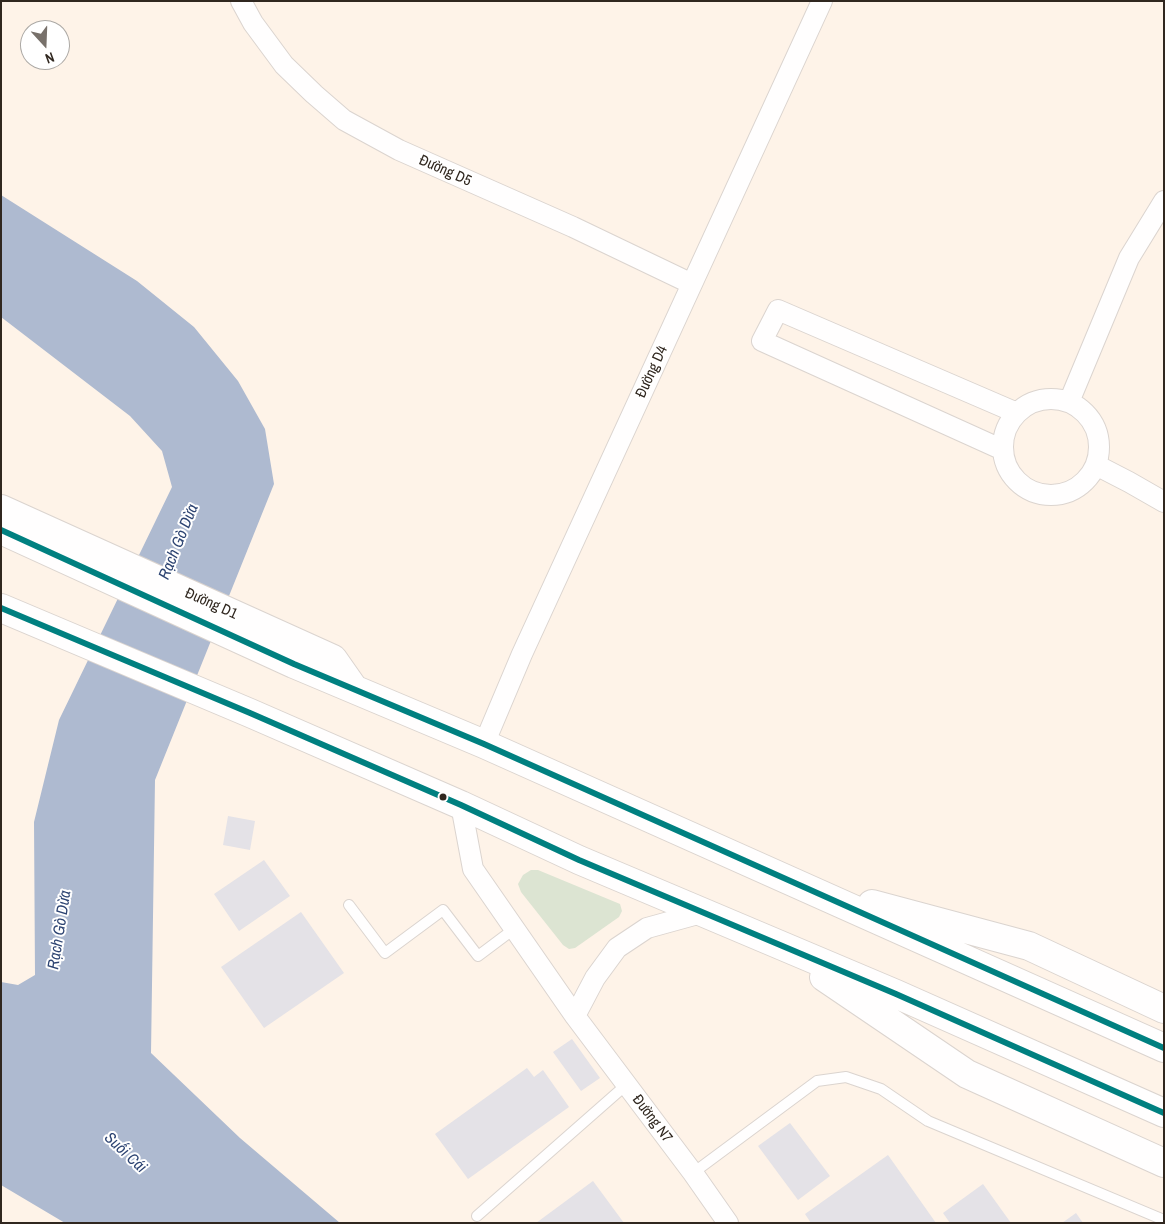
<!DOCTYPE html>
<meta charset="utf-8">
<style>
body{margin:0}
#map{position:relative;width:1165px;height:1224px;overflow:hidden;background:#fdfaf7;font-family:"Archivo Narrow",sans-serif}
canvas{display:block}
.frame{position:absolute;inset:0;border:2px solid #30271f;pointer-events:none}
.north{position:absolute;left:20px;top:20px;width:50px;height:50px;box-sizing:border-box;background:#fff;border:1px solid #aca9a5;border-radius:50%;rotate:160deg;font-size:14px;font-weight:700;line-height:20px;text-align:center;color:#30271f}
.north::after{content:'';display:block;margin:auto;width:18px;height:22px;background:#78716b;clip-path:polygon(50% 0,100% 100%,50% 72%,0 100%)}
</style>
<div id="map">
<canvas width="1165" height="1224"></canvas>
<div class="frame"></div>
<div class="north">N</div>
</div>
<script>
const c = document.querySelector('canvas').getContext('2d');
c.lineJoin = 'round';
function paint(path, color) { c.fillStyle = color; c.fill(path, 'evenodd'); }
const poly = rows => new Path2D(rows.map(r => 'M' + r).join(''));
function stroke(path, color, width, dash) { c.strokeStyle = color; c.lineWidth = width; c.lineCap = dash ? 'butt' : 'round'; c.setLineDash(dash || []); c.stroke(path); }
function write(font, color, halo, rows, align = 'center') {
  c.font = font + ' "Archivo Narrow",sans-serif'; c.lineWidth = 4; c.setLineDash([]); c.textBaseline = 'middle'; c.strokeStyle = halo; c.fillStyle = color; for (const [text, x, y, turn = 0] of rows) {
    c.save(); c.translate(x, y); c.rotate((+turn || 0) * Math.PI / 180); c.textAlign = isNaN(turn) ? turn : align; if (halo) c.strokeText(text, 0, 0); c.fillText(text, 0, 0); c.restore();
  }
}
paint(poly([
 [1,1,1164,1,1164,1223,1,1223],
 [30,30,60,30,60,60,30,60]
]), '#fef3e8');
paint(poly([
 [531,870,538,870,620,904,622,911,619,917,575,948,569,949,563,945,521,892,518,884,523,875]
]), '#dce4d2');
paint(poly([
 [1,195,137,281,194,327,238,381,265,429,274,484,155,780,151,1053,240,1138,340,1223,65,1223,1,1185,1,982,18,985,35,975,34,822,59,720,172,487,162,451,130,416,1,317]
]), '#aebad0');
paint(poly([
 [228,816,255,821,250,850,223,845],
 [264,860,290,896,239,931,214,894],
 [301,912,344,973,264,1028,221,967],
 [572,1039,600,1078,581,1091,553,1052],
 [527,1068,534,1077,543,1070,569,1107,468,1179,435,1134],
 [790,1123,830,1176,798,1200,758,1146],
 [888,1155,936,1223,811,1223,805,1214],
 [593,1181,624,1223,536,1223],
 [983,1184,1011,1223,950,1223,943,1213],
 [1076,1213,1083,1223,1062,1223]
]), '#e4e2e7');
const service = poly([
 [349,905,385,953,443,910,478,956,514,929],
 [693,1173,817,1081,846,1077,881,1089,928,1121,1164,1220],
 [477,1216,626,1085]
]);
const minor = poly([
 [241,1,253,23,284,65,314,94,344,120,399,150,573,227,692,284],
 '1003 447a48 48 0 1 1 96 0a48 48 0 1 1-96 0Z',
 [1069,402,1129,258,1164,201],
 [1003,450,762,341,778,310,1017,413],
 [1096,465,1129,482,1164,502],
 [484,744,522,654,822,1],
 [461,805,473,869,575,1016,693,1173,728,1223],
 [575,1016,595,978,617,948,647,928,705,912]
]);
const primary = poly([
 [1,509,333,659,354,689],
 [1,530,294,664,484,744,1164,1048],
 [1,608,250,713,461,805,579,860,896,994,1164,1113],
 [872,904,1029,946,1164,1009],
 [824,977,967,1074,1164,1163]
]);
stroke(service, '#dbd4cf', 12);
stroke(minor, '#dbd4cf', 22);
stroke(primary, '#dbd4cf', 30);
stroke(service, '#fffefe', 10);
stroke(minor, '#fffefe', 20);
stroke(primary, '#fffefe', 28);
stroke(poly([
 [1,530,294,664,484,744,1164,1048],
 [1,608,250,713,461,805,579,860,896,994,1164,1113]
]), '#008080', 6);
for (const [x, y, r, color] of [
 [443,797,4.5,"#30271f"]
]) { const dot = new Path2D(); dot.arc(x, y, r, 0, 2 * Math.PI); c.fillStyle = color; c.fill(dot); stroke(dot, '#fff', 2); }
write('15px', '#30271f', '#fff', [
 ["Đường D5",445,171,24],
 ["Đường D4",652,372,-65],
 ["Đường D1",211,604,24],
 ["Đường N7",652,1119,53]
]);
write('italic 16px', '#2d4472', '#fff', [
 ["Rạch Gò Dừa",179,542,-68],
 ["Rạch Gò Dừa",60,930,-81],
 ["Suối Cái",125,1153,43]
]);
</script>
